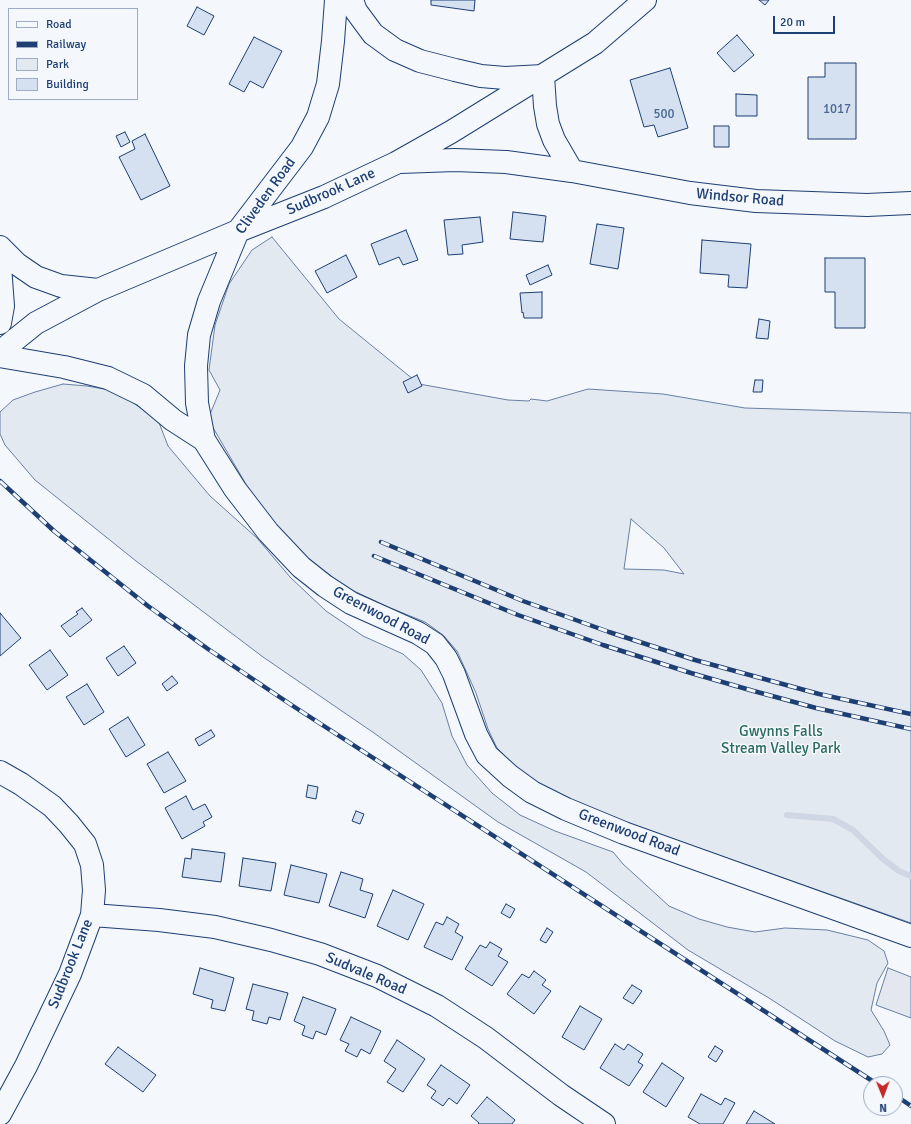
<!DOCTYPE html>
<style>
body{margin:0}
#map{position:relative;width:911px;height:1124px;overflow:hidden;background:#f4f7fb;font-family:Signika,sans-serif}
canvas{display:block}
.legend{position:absolute;left:8px;top:8px;width:130px;height:92px;box-sizing:border-box;background:#f4f7fb;border:1px solid #9eadc5;margin:0;padding:5px 7px;list-style:none;font-size:12px;color:#1d3f73}
.legend li{display:flex;align-items:center;gap:8px;height:20px}
.legend b{width:20px;border:1px solid #9eadc5}
.north{position:absolute;left:863px;top:1076px;width:40px;height:40px;box-sizing:border-box;background:#f4f7fb;border:1px solid #9eadc5;border-radius:50%;rotate:179deg;font-size:11px;font-weight:700;line-height:16px;text-align:center;color:#1d3f73}
.north::after{content:'';display:block;margin:auto;width:14px;height:18px;background:#c62828;clip-path:polygon(50% 0,100% 100%,50% 72%,0 100%)}
.scale{position:absolute;left:773px;top:16px;width:62px;height:18px;box-sizing:border-box;border:2px solid #1d3f73;border-top:0;padding-left:5px;font-size:12px;line-height:14px;white-space:nowrap;color:#1d3f73;-webkit-text-stroke:3px #f4f7fb;paint-order:stroke}
</style>
<div id="map">
<canvas width="911" height="1124"></canvas>
<ul class="legend">
<li><b style="height:5px;background:#f4f7fb"></b>Road</li>
<li><b style="height:5px;background:#1d3f73"></b>Railway</li>
<li><b style="height:11px;background:#e3e9f0"></b>Park</li>
<li><b style="height:11px;background:#d5e0f0"></b>Building</li>
</ul>
<div class="north">N</div>
<div class="scale">20 m</div>
</div>
<script>
const c = document.querySelector('canvas').getContext('2d');
c.lineJoin = 'round';
function paint(path, color) { c.fillStyle = color; c.fill(path, 'evenodd'); }
const poly = rows => new Path2D(rows.map(r => 'M' + r).join(''));
function stroke(path, color, width, dash) { c.strokeStyle = color; c.lineWidth = width; c.lineCap = dash ? 'butt' : 'round'; c.setLineDash(dash || []); c.stroke(path); }
function write(font, color, halo, rows, align = 'center') {
  c.font = font + ' Signika,sans-serif'; c.lineWidth = 3; c.setLineDash([]); c.textBaseline = 'middle'; c.strokeStyle = halo; c.fillStyle = color; for (const [text, x, y, turn = 0] of rows) {
    c.save(); c.translate(x, y); c.rotate((+turn || 0) * Math.PI / 180); c.textAlign = isNaN(turn) ? turn : align; if (halo) c.strokeText(text, 0, 0); c.fillText(text, 0, 0); c.restore();
  }
}
const green = poly([
 [272,237,339,319,419,384,508,400,529,401,531,399,547,401,588,389,663,394,745,408,911,413,911,923,628,823,569,800,537,783,516,767,497,748,488,729,476,693,457,651,443,635,425,622,388,607,354,591,331,576,310,561,277,527,247,486,208,419,220,390,209,370,215,325,229,284,252,250,272,237],
 [631,519,664,548,684,574,664,570,624,569,631,519],
 [63,384,87,386,116,391,158,420,168,446,210,496,257,538,290,577,326,611,363,636,403,654,421,670,442,703,452,736,467,765,492,793,520,815,555,831,613,852,623,864,669,906,699,919,727,927,755,932,785,928,827,930,868,940,884,951,888,963,877,983,871,1010,884,1031,890,1045,882,1054,868,1057,835,1041,769,998,688,950,586,872,498,822,374,733,263,657,136,561,35,480,5,445,0,434,0,412,13,400,35,392,63,384]
]);
paint(green, '#e3e9f0');
stroke(green, '#687fa3', 1);
const parking = poly([
 [888,968,911,977,911,1018,876,1005,888,968]
]);
paint(parking, '#e3e8f0');
stroke(parking, '#687fa3', 1);
stroke(poly([
 [787,815,833,819,853,830,883,859,899,871,911,876]
]), '#cfd7e4', 6);
const building = poly([
 [431,0,475,0,474,11,431,5,431,0],
 [759,0,769,0,765,5,759,0],
 [197,7,214,16,204,35,187,26,197,7],
 [737,35,754,55,734,72,717,53,737,35],
 [254,37,282,51,263,88,250,81,244,92,229,84,254,37],
 [825,63,856,63,856,139,808,139,808,77,825,77,825,63],
 [670,68,688,128,658,137,654,125,644,127,630,80,670,68],
 [736,94,757,95,757,116,736,116,736,94],
 [714,126,729,126,729,147,714,147,714,126],
 [125,132,130,142,121,147,116,136,125,132],
 [145,134,170,186,141,200,119,157,135,149,132,141,145,134],
 [513,212,546,216,543,242,510,239,513,212],
 [480,217,483,242,462,245,463,254,448,255,444,220,480,217],
 [597,224,624,228,618,269,590,264,597,224],
 [406,230,418,260,403,265,399,257,379,265,371,244,406,230],
 [702,240,751,244,747,288,728,287,729,275,700,273,702,240],
 [346,255,357,277,327,293,315,271,346,255],
 [825,258,865,258,865,328,835,328,835,292,825,292,825,258],
 [548,265,552,275,530,285,526,275,548,265],
 [542,292,542,318,524,318,523,312,522,313,520,293,542,292],
 [759,319,770,321,768,339,756,338,759,319],
 [417,375,422,386,408,393,403,382,417,375],
 [755,380,763,380,762,392,753,392,755,380],
 [82,608,92,620,70,637,61,626,78,614,76,612,82,608],
 [0,613,21,638,0,656,0,613],
 [124,646,136,663,118,676,106,658,124,646],
 [50,650,68,675,47,690,29,665,50,650],
 [172,676,178,683,167,691,162,684,172,676],
 [87,684,104,712,84,725,66,697,87,684],
 [128,717,145,745,126,757,109,729,128,717],
 [211,730,215,736,199,746,195,739,211,730],
 [168,752,186,781,164,793,147,764,168,752],
 [308,785,318,787,316,799,306,797,308,785],
 [186,796,193,810,205,804,212,817,203,822,205,826,182,839,165,808,186,796],
 [356,811,364,814,360,824,352,821,356,811],
 [192,849,225,853,221,882,182,877,185,858,191,859,192,849],
 [243,858,276,863,271,891,239,886,243,858],
 [291,865,327,874,319,903,284,895,291,865],
 [341,872,363,879,360,890,373,894,365,918,329,906,341,872],
 [393,890,424,904,408,940,377,926,393,890],
 [506,904,515,909,510,918,501,913,506,904],
 [447,917,459,924,455,932,463,937,452,960,424,947,436,922,443,925,447,917],
 [547,928,553,932,546,943,540,940,547,928],
 [490,942,502,949,498,956,508,962,492,986,465,969,480,945,486,948,490,942],
 [200,968,234,978,225,1011,211,1008,213,1000,193,994,200,968],
 [534,971,546,980,542,985,551,991,534,1014,507,994,522,974,529,978,534,971],
 [253,984,288,993,280,1020,269,1017,267,1024,252,1020,254,1011,246,1009,253,984],
 [632,985,642,991,633,1004,623,998,632,985],
 [303,997,336,1009,326,1035,316,1031,313,1039,302,1035,305,1026,294,1021,303,997],
 [580,1006,602,1019,584,1050,562,1037,580,1006],
 [351,1017,381,1031,370,1054,361,1049,357,1057,345,1051,349,1044,340,1040,351,1017],
 [397,1040,425,1059,403,1092,387,1082,396,1069,384,1061,397,1040],
 [615,1044,624,1050,628,1044,643,1054,638,1062,643,1065,629,1086,600,1068,615,1044],
 [715,1046,723,1051,716,1062,708,1057,715,1046],
 [118,1047,156,1075,143,1092,105,1064,118,1047],
 [662,1063,684,1078,666,1107,643,1092,662,1063],
 [441,1065,470,1085,457,1104,449,1098,443,1106,431,1098,436,1091,427,1085,441,1065],
 [701,1094,721,1105,725,1098,735,1103,723,1124,700,1124,688,1117,701,1094],
 [487,1097,515,1120,512,1124,478,1124,479,1123,471,1116,487,1097],
 [754,1111,775,1124,746,1124,754,1111]
]);
paint(building, '#d5e0f0');
stroke(building, '#1d3f73', 1);
const minor = poly([
 [352,0,356,11,373,34,395,50,420,61,455,70,481,76,505,78,543,76,545,106,548,124,554,140,572,171],
 [400,162,455,160,506,162,572,171,690,193,756,201,867,205,911,203],
 [0,247,17,264,36,277,61,286,98,290],
 [0,266,3,306,0,323],
 [0,352,36,323,98,290,238,231,324,197,396,163,451,132,595,43,645,0],
 [0,356,64,367,108,378,143,395,173,420,204,440,235,489,268,532,301,567,325,586,351,603,418,633,435,644,446,658,454,674,476,734,487,755,510,776,532,792,566,809,624,833,911,936],
 [204,440,197,403,196,366,199,335,209,301,238,231,302,147,318,117,328,84,333,41,336,0],
 [0,772,21,784,52,806,69,824,85,844,92,865,94,890,92,915,70,974,26,1066,0,1114],
 [92,915,159,920,215,927,271,940,320,954,377,976,437,1006,486,1038,561,1095,604,1124]
]);
stroke(minor, '#1d3f73', 24);
stroke(minor, '#f4f7fb', 22);
const rail = poly([
 [0,481,54,531,148,606,208,649,293,706,877,1084],
 [381,542,523,601,609,632,695,660,819,694,911,714],
 [374,556,518,615,603,645,691,673,750,690,816,708,911,729],
 [895,1095,911,1106]
]);
stroke(rail, '#1d3f73', 4.5);
stroke(rail, '#f4f7fb', 3, [9]);
write('13px', '#4b6792', null, [
 ["1017",837,110],
 ["500",664,115]
]);
write('15px', '#1d3f73', '#f4f7fb', [
 ["Sudbrook Lane",331,192,-24],
 ["Cliveden Road",266,196,-54],
 ["Windsor Road",740,198,5],
 ["Greenwood Road",381,616,28],
 ["Greenwood Road",629,833,21],
 ["Sudbrook Lane",71,964,-68],
 ["Sudvale Road",366,974,23]
]);
write('15px', '#2c6c60', '#f4f7fb', [
 ["Gwynns Falls",781,732],
 ["Stream Valley Park",781,749]
]);
</script>
